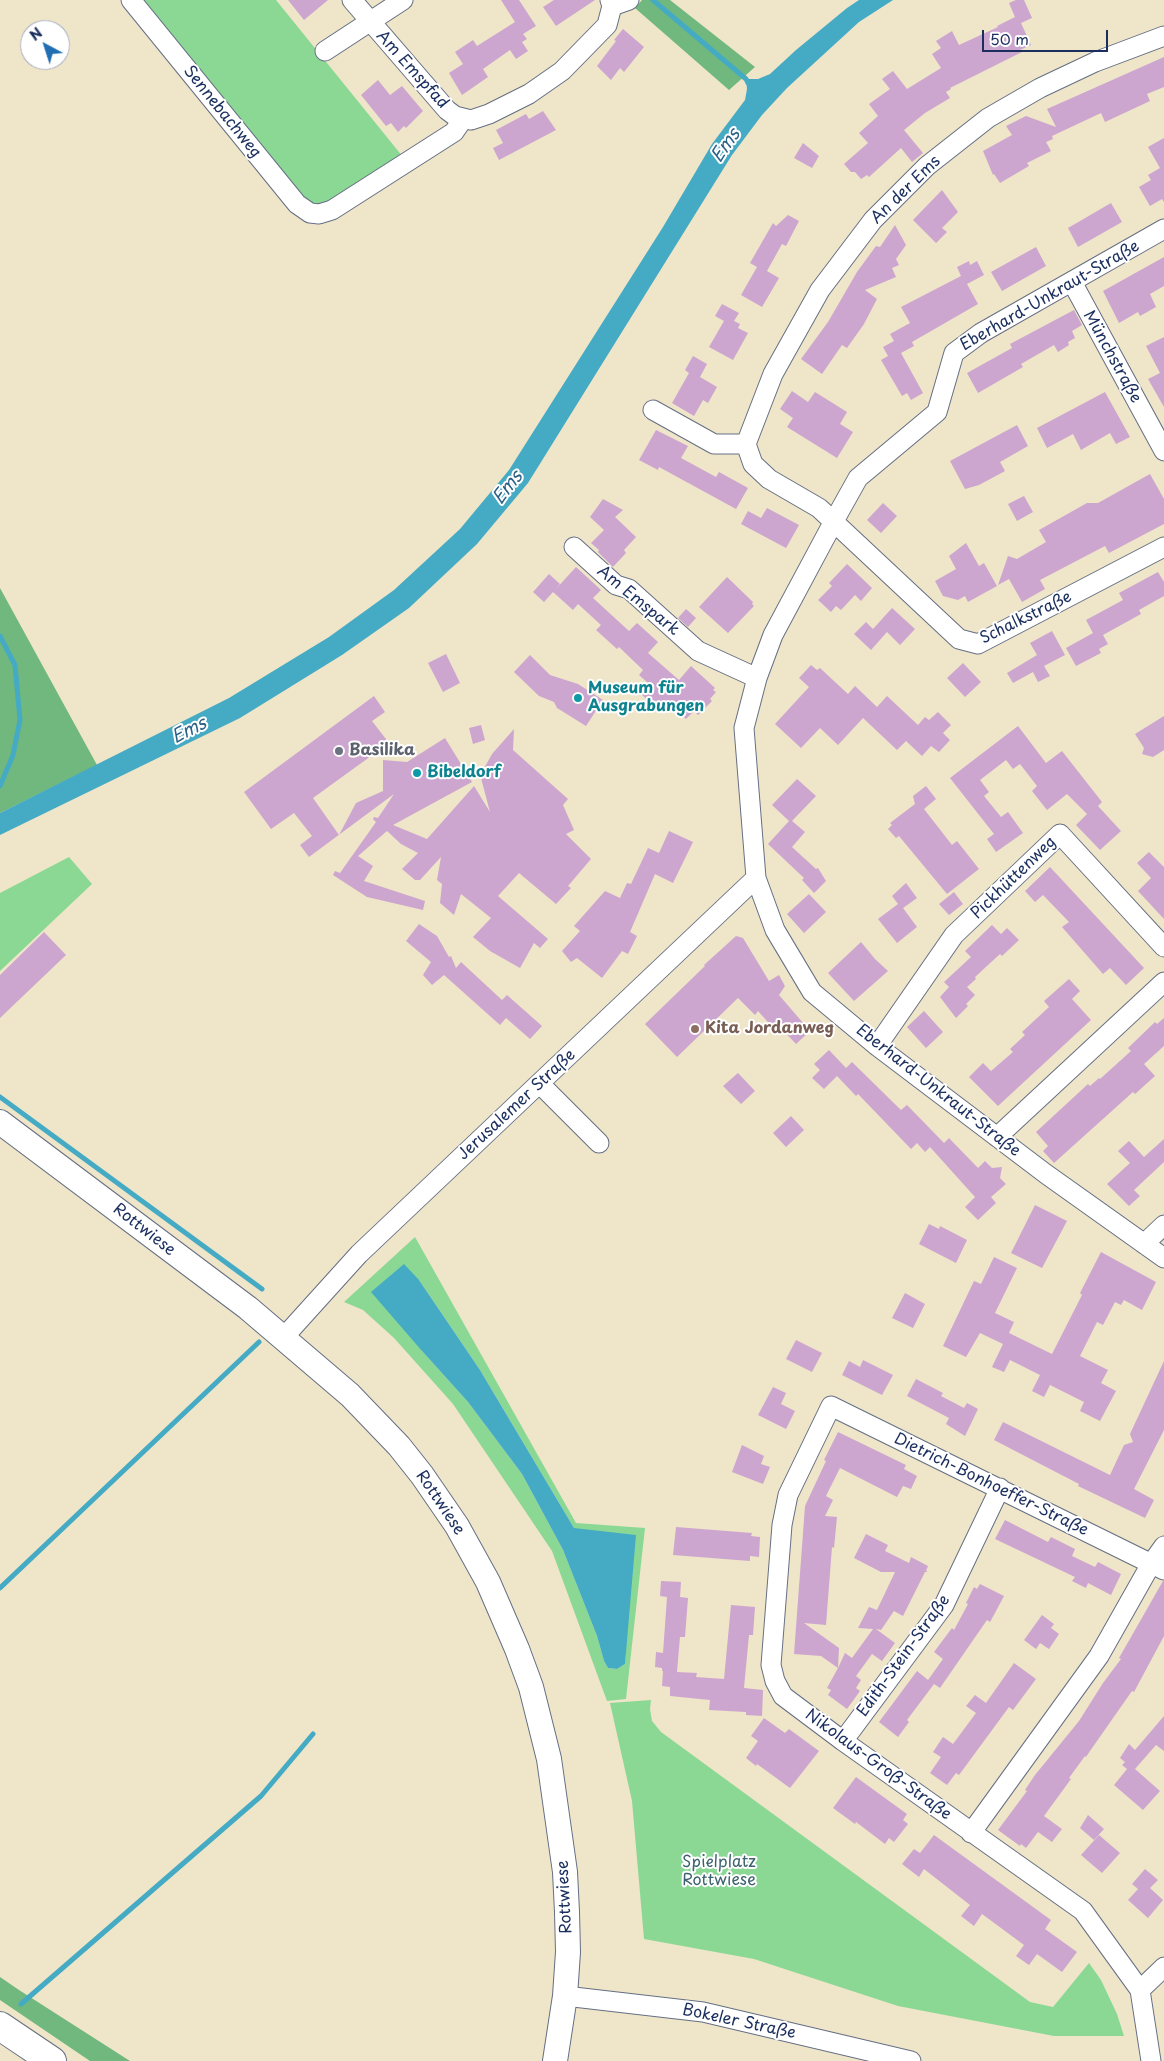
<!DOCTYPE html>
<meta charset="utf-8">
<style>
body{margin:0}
#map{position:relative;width:1164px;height:2061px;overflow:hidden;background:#efe5c9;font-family:"Playpen Sans",sans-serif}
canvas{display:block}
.north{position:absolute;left:20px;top:20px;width:50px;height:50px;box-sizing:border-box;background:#fff;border:1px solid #a4acbf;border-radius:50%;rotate:320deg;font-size:14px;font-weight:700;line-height:20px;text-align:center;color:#1b2f5e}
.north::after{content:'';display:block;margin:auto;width:18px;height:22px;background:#1f6fb2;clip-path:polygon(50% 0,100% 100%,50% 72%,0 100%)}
.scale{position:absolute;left:982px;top:30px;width:126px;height:22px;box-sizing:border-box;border:2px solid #1b2f5e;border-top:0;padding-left:6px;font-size:15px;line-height:18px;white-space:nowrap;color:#1b2f5e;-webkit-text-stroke:4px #fff;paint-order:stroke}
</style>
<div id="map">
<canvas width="1164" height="2061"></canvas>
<div class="north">N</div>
<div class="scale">50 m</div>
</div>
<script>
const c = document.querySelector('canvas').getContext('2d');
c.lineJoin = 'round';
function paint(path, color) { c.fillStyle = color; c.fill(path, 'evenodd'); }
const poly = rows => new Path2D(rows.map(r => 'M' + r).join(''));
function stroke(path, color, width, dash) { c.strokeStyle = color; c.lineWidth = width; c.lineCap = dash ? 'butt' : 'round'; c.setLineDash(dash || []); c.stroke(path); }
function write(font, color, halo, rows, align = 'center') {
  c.font = font + ' "Playpen Sans",sans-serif'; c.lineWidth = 4; c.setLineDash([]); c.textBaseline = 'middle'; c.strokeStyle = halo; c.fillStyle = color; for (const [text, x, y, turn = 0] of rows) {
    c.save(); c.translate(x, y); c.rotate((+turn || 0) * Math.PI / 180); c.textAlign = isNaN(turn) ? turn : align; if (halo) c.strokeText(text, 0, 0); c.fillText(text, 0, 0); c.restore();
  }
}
paint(poly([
 [139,0,276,0,403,157,329,203,317,204,299,198],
 [69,857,92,884,0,971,0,893],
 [415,1237,576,1523,645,1528,626,1699,607,1701,552,1551,453,1404,394,1338,363,1310,344,1302],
 [419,1280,480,1370,574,1528,626,1649,625,1664,617,1669,608,1668,604,1661,597,1636,563,1550,522,1474,468,1402,422,1351],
 [651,1700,650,1709,652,1721,661,1732,1030,2002,1053,2007,1089,1963,1101,1980,1117,2014,1124,2036,1054,2036,898,2006,754,1959,644,1939,632,1801,610,1703]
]), '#8bd895');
paint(poly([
 [642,0,670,0,755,67,729,90,635,8],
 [0,588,97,765,0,813],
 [0,1977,19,1990,130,2061,90,2061,0,2000]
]), '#70b87e');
paint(poly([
 [859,0,893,0,859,22,787,88,762,115,732,155,528,483,477,544,409,608,342,655,240,718,0,835,0,813,229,698,329,637,394,590,460,529,509,470,663,227,712,144,745,100,747,89,746,79,758,79,770,74,796,50,847,8],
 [404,1264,419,1280,480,1370,574,1528,636,1535,625,1664,617,1669,608,1668,604,1661,597,1636,563,1550,522,1474,468,1402,422,1351,371,1292]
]), '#45abc4');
stroke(poly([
 [653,0,746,79,748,83],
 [0,636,15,665,20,720,13,755,0,786],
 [0,1097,262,1289],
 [0,1588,259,1342],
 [21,2004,261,1796,313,1734]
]), '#45abc4', 5);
paint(poly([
 [288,0,328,0,304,20],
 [501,0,519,0,536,26,523,34,527,39,522,42,528,51,516,59,510,50,483,69,488,77,462,95,449,73,463,64,455,52,473,40,477,46,515,22],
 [554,0,595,0,556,26,543,7],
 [1016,0,1024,0,1032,18,1021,23,1031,45,1020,50,1022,52,950,88,951,89,946,92,950,98,925,113,904,130,923,153,912,162,901,148,869,177,867,175,861,179,855,172,851,172,844,164,868,143,859,133,878,116,869,104,890,89,882,79,893,71,907,89,941,68,932,54,941,48,936,41,952,31,959,45,998,27,997,26,1015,17,1009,3],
 [623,29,644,47,624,72,620,68,611,80,597,66,616,41,614,40],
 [1164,57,1164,87,1147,94,1150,101,1105,122,1101,113,1052,136,1053,139,1046,142,1051,151,1027,163,1029,166,1000,183,994,174,993,175,983,151,1012,135,1006,126,1026,116,1056,127,1047,109],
 [378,80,390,95,402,86,423,111,406,128,404,126,398,132,391,123,386,126,361,95],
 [543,111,556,130,499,160,493,148,503,143,496,130,526,114,529,119],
 [1164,138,1164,202,1162,199,1150,206,1139,187,1151,180,1148,175,1160,168,1148,147],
 [803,143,819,156,812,168,794,158],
 [942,190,958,212,942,228,947,232,936,243,913,220],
 [1111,203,1122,222,1078,247,1068,228],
 [788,215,799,221,786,246,782,244,767,271,779,278,762,307,741,295,757,267,750,263,773,223,776,226],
 [895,225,906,245,896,259,899,265,892,268,896,277,865,290,877,299,864,324,847,348,842,345,822,374,801,359,828,322,857,272,876,246,880,247],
 [1036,247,1046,266,1002,291,991,272],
 [1164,257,1164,286,1150,294,1156,307,1140,316,1138,312,1119,323,1103,291],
 [969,261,970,265,977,261,984,275,967,284,978,304,912,342,914,346,901,353,923,393,911,400,907,393,902,396,881,360,888,356,883,347,894,341,890,334,910,323,901,307,961,276,957,267],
 [722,304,739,313,734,321,740,324,738,328,748,333,733,360,709,347,724,321,715,316],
 [1074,310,1082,325,1072,331,1075,338,1068,342,1069,345,1058,352,1054,345,1021,364,1023,367,978,393,967,373,1012,348,1010,344],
 [1164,337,1164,407,1148,379,1160,373,1146,346],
 [693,356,707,364,700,377,717,387,708,403,703,400,694,416,672,403,689,373,685,370],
 [792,391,808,402,815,392,847,412,840,424,853,432,837,458,787,427,793,418,780,409],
 [1105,392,1130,437,1116,444,1110,433,1081,450,1073,434,1047,448,1037,428],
 [1017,425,1028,446,1000,462,1005,471,979,485,965,489,950,461],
 [656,430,688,446,681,458,716,477,719,472,748,488,736,509,659,467,658,470,639,460],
 [1150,474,1164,499,1164,524,1109,553,1105,546,1040,580,1045,589,1022,602,1009,579,998,585,1008,556,1017,559,1046,542,1039,530,1087,503,1098,503],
 [1024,496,1033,512,1017,521,1008,504],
 [603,499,623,510,615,517,636,537,624,550,626,553,613,567,598,552,599,550,591,543,604,530,590,517],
 [883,503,897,516,881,533,867,520],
 [767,508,799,525,786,548,741,524,748,511,761,518],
 [966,543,979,566,984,563,997,586,968,602,965,596,958,600,943,596,935,581,956,569,949,556],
 [847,564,872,588,861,601,855,595,841,610,836,606,831,612,818,600,832,586,829,583],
 [576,567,601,590,593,598,629,631,637,623,658,642,648,653,679,680,691,666,715,688,713,690,716,692,710,699,712,701,698,715,694,711,686,719,668,703,660,712,640,693,648,683,639,675,643,670,619,647,617,649,596,630,601,625,578,604,573,610,553,592,544,602,533,592,549,574,560,584,555,590],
 [1158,572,1164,582,1164,596,1139,610,1141,614,1103,635,1108,644,1099,649,1101,653,1076,666,1066,648,1093,633,1086,620,1123,600,1119,593],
 [727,577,753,602,752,604,754,606,728,633,699,607],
 [892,608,915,629,900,645,887,632,871,650,854,634,866,622,873,629],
 [686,609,696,618,688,627,678,618],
 [1052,631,1065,655,1044,666,1050,676,1038,682,1033,672,1013,683,1007,673,1037,655,1030,643],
 [446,654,460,683,443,692,428,663],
 [530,655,550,675,578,684,603,700,586,726,557,708,554,702,539,696,514,672],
 [963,663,981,682,965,697,947,678],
 [811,665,817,670,820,668,848,694,855,686,877,707,887,696,918,725,925,717,929,720,938,712,951,725,943,733,950,740,939,752,931,746,922,756,906,741,897,750,863,718,838,745,820,728,801,748,775,724,809,687,799,678],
 [374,696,385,712,372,721,389,743,313,798,339,835,356,803,383,791,383,760,407,762,445,738,472,782,393,825,427,839,474,786,490,812,481,778,483,777,478,779,492,754,514,729,513,750,568,799,563,805,574,830,566,834,591,859,568,886,571,888,556,904,519,873,498,896,548,939,540,948,534,943,520,968,490,951,473,937,491,918,461,894,454,915,440,903,442,884,437,880,441,857,420,880,415,880,402,869,418,853,401,844,387,831,358,856,373,866,364,881,425,901,423,910,367,897,333,875,335,871,340,873,376,822,373,819,374,817,378,818,394,794,309,857,300,845,312,836,294,813,271,829,244,792],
 [1164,716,1164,750,1153,757,1142,754,1144,748,1135,734],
 [481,725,485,740,473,744,469,728],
 [1018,726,1046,763,1062,751,1102,802,1098,806,1121,831,1100,850,1076,825,1087,814,1067,794,1047,810,1032,791,1037,786,1020,764,1013,769,1006,760,980,780,989,792,984,796,1001,817,1008,812,1023,833,996,852,987,839,994,834,950,778],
 [797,779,816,796,792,821,805,832,792,847,816,869,818,868,826,881,814,893,802,880,804,878,768,844,789,821,772,805],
 [926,786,936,799,924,809,952,845,957,841,979,869,947,894,899,836,896,838,888,829,892,825,890,823,915,804,913,796],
 [669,831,693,842,673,883,655,874,630,932,637,936,628,954,622,951,602,978,577,958,571,962,562,951,580,931,574,926,605,891,620,898,627,883,631,884,648,848,659,853],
 [1149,852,1164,867,1164,919,1138,891,1151,878,1137,863],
 [1050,867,1144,968,1126,985,1110,968,1103,974,1062,927,1069,922,1043,895,1035,902,1025,891],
 [906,883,917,898,903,908,917,927,897,943,878,919,898,904,892,896],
 [954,892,963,904,949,915,939,904],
 [809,894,826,912,804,933,787,914],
 [419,924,437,936,449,957,451,956,456,968,461,962,502,1000,507,995,542,1026,530,1039,506,1018,500,1025,444,975,432,985,423,975,431,962,406,941],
 [992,925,1001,934,1007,928,1019,940,1002,956,1000,954,975,977,976,979,967,987,975,995,966,1004,968,1006,956,1018,940,997,949,987,944,982,971,957,965,951],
 [44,932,66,955,0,1018,0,975],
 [736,936,743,938,769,981,779,975,785,986,779,995,810,1031,796,1044,779,1026,775,1030,758,1011,755,1015,738,998,677,1057,645,1024,705,966,704,965],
 [861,942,875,959,888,971,854,1001,828,973],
 [1069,979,1080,991,1072,999,1091,1020,998,1106,969,1077,983,1063,991,1071,1013,1052,1010,1049,1025,1035,1022,1032,1049,1007,1044,1001],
 [924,1011,943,1032,926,1048,907,1027],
 [1164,1018,1164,1046,1144,1064,1155,1076,1135,1094,1133,1092,1054,1163,1043,1151,1048,1146,1036,1132,1088,1084,1090,1086,1099,1078,1100,1079,1131,1051,1128,1048,1155,1022,1157,1024],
 [829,1050,846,1068,852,1062,901,1110,907,1105,944,1143,949,1138,978,1168,985,1161,992,1168,1002,1167,1000,1178,1006,1184,991,1197,996,1203,978,1220,965,1207,975,1197,930,1147,925,1152,917,1143,911,1149,858,1094,856,1096,837,1076,824,1089,812,1078,820,1070,814,1064],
 [738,1073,755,1091,741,1104,723,1086],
 [791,1116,804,1130,786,1147,773,1133],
 [1164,1139,1164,1162,1134,1190,1140,1196,1129,1206,1107,1184,1130,1163,1118,1151,1129,1141,1144,1157],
 [1035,1205,1067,1221,1042,1268,1011,1253],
 [929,1224,939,1229,940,1226,967,1240,956,1263,919,1244],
 [1101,1252,1156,1282,1142,1310,1124,1300,1121,1305,1115,1302,1103,1325,1097,1322,1080,1356,1108,1370,1101,1383,1116,1391,1100,1421,1080,1411,1084,1402,1050,1385,1044,1397,1032,1391,1040,1375,1010,1360,1004,1372,992,1367,1003,1344,980,1333,966,1357,943,1346,974,1281,981,1284,994,1257,1017,1268,995,1313,1014,1322,1009,1333,1052,1354,1082,1295,1080,1293],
 [905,1293,925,1304,913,1328,892,1318],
 [796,1340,822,1353,812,1372,786,1359],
 [863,1360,893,1375,882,1395,842,1375,849,1361,860,1367],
 [1164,1361,1164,1430,1134,1489,1154,1500,1145,1518,1078,1486,1079,1484,994,1440,1003,1422,1110,1475,1124,1445,1133,1442,1130,1434],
 [916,1379,943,1393,941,1396,964,1408,967,1403,978,1409,965,1436,946,1424,949,1418,907,1396],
 [773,1387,786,1393,781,1404,795,1411,786,1429,758,1415],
 [838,1432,906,1465,904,1469,917,1476,911,1489,903,1486,897,1497,840,1468,826,1496,833,1500,825,1516,837,1517,834,1548,832,1547,826,1625,804,1623,839,1648,838,1668,845,1653,852,1658,873,1629,858,1628,869,1607,877,1610,895,1572,881,1572,854,1558,866,1534,888,1545,885,1551,909,1563,911,1557,928,1566,926,1571,928,1572,925,1572,903,1616,894,1611,881,1630,876,1629,895,1643,882,1661,872,1654,856,1676,861,1680,856,1688,860,1691,847,1709,828,1695,831,1690,827,1688,838,1668,821,1656,794,1654,805,1506,826,1461,824,1460],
 [742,1445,764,1456,761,1464,770,1467,763,1484,732,1472],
 [1005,1520,1048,1542,1051,1537,1075,1549,1072,1556,1095,1567,1098,1562,1121,1574,1111,1595,1088,1583,1086,1588,1072,1581,1075,1577,995,1539],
 [676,1527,752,1533,751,1536,760,1537,759,1557,750,1556,750,1561,673,1555],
 [661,1581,681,1582,680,1597,688,1598,685,1637,680,1637,677,1672,697,1673,696,1677,724,1679,731,1605,755,1607,753,1635,749,1635,744,1688,763,1690,762,1716,746,1715,746,1712,709,1710,710,1700,670,1696,670,1687,662,1686,663,1671,662,1671,662,1668,655,1667,656,1652,663,1653,667,1597,660,1596],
 [1163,1581,1164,1581,1164,1636,1134,1692,1132,1691,1090,1751,1086,1757,1085,1756,1069,1778,1071,1779,1044,1816,1062,1829,1052,1842,1038,1832,1026,1848,1021,1844,1020,1846,998,1830,1027,1791,1025,1790,1035,1775,1079,1721,1103,1683,1121,1659,1119,1658],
 [980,1584,1004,1596,995,1613,990,1622,987,1620,940,1688,934,1684,907,1720,909,1722,898,1737,879,1722,917,1671,928,1680,943,1659,934,1652,952,1628,954,1630,968,1604,966,1603,974,1587,977,1589],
 [1042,1615,1054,1624,1051,1628,1059,1634,1049,1649,1040,1643,1036,1649,1024,1640],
 [1014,1663,1036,1679,1013,1710,1009,1707,959,1775,956,1773,947,1785,930,1773,941,1757,933,1752,943,1737,953,1744,976,1713,966,1706,975,1695,986,1703],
 [1164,1716,1164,1751,1156,1745,1135,1769,1160,1791,1143,1810,1114,1785,1127,1769,1122,1765,1125,1762,1120,1758,1129,1744,1135,1750],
 [764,1718,785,1733,789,1729,819,1751,790,1788,757,1764,756,1766,746,1758,758,1741,751,1736],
 [856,1777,907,1814,903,1820,908,1824,894,1842,889,1838,885,1844,856,1822,855,1824,833,1808],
 [1088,1815,1104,1829,1094,1840,1080,1828],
 [934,1835,1051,1920,1045,1929,1077,1952,1062,1972,1037,1954,1029,1965,1016,1956,1024,1945,982,1914,974,1926,961,1916,970,1905,924,1869,919,1877,902,1864,914,1849,920,1853],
 [1099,1835,1120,1853,1102,1873,1081,1855],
 [1145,1869,1158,1880,1150,1888,1163,1900,1148,1918,1128,1900,1138,1889,1132,1884]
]), '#cca6cf');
const minor = poly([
 [131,0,297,204,310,213,319,214,332,210,454,132,463,119],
 [352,0,447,110,455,116,471,120,489,114,529,94,562,71,607,25,612,6,610,0],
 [612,6,629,0],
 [1164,36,1095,62,1040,88,988,118,927,166,873,220,820,290,773,374,746,444,753,464,769,479,819,508,959,639,978,644,1164,547],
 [325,51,403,0],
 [1164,229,981,333,954,353,937,412,858,478,834,521,773,635,757,678,744,728,756,878,775,930,812,992,877,1046,1046,1174,1164,1258],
 [1072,282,1164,451],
 [653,410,714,444,746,444],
 [574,547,616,585,629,589,698,651,757,678],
 [877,1046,954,935,1060,834,1164,947],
 [540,1084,599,1143],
 [997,1137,1164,982],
 [1144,1244,1164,1225],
 [284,1337,359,1254,756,878],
 [843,1741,944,1605,1000,1488],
 [971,1833,1099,1656,1151,1564,1164,1546],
 [1140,1990,1164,1967],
 [565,1996,703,2012,911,2061],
 [1151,2061,1140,1990,1083,1911,843,1741,783,1696,775,1681,771,1665,782,1525,788,1495,831,1406,1164,1570]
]);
const tertiary = poly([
 [0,1122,248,1308,350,1395,399,1446,422,1475,457,1526,488,1582,517,1649,531,1687,549,1759,565,1872,567,1912,568,1952,565,1996,555,2061]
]);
const primary = poly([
 [0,2026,52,2061]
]);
stroke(minor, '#656f83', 21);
stroke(tertiary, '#656f83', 26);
stroke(primary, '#656f83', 30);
stroke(minor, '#fff', 19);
stroke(tertiary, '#fff', 24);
stroke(primary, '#fff', 28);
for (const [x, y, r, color] of [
 [578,698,5,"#0f9aa8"],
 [339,751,5,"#6b7280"],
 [417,773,5,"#0f9aa8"],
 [695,1029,5,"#8d6e63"]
]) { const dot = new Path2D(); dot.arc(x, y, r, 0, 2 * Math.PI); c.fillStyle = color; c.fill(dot); stroke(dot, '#fff', 2); }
write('16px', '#1b2f5e', '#fff', [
 ["Am Emspfad",412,70,48],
 ["Sennebachweg",222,112,51],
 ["An der Ems",906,190,-44],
 ["Eberhard-Unkraut-Straße",1050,296,-30],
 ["Münchstraße",1112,357,61],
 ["Am Emspark",638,601,39],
 ["Schalkstraße",1026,618,-26],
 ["Pickhüttenweg",1014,878,-44],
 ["Eberhard-Unkraut-Straße",938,1091,38],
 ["Jerusalemer Straße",517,1105,-43],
 ["Rottwiese",144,1230,38],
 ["Dietrich-Bonhoeffer-Straße",991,1485,26],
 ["Rottwiese",440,1503,56],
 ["Edith-Stein-Straße",904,1656,-54],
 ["Nikolaus-Groß-Straße",878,1765,36],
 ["Rottwiese",565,1897,-93],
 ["Bokeler Straße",739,2022,12]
]);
write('bold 16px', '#0d838f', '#fff', [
 ["Museum für",588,689],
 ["Ausgrabungen",588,707],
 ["Bibeldorf",427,773]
], 'left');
write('bold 16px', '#5b616d', '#fff', [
 ["Basilika",349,751]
], 'left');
write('bold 16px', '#785e54', '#fff', [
 ["Kita Jordanweg",705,1029]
], 'left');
write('16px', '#3d626e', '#fff', [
 ["Spielplatz",719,1863],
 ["Rottwiese",719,1881]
]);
write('italic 18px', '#2c6187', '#fff', [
 ["Ems",726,146,-55],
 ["Ems",508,488,-52],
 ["Ems",189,731,-27]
]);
</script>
